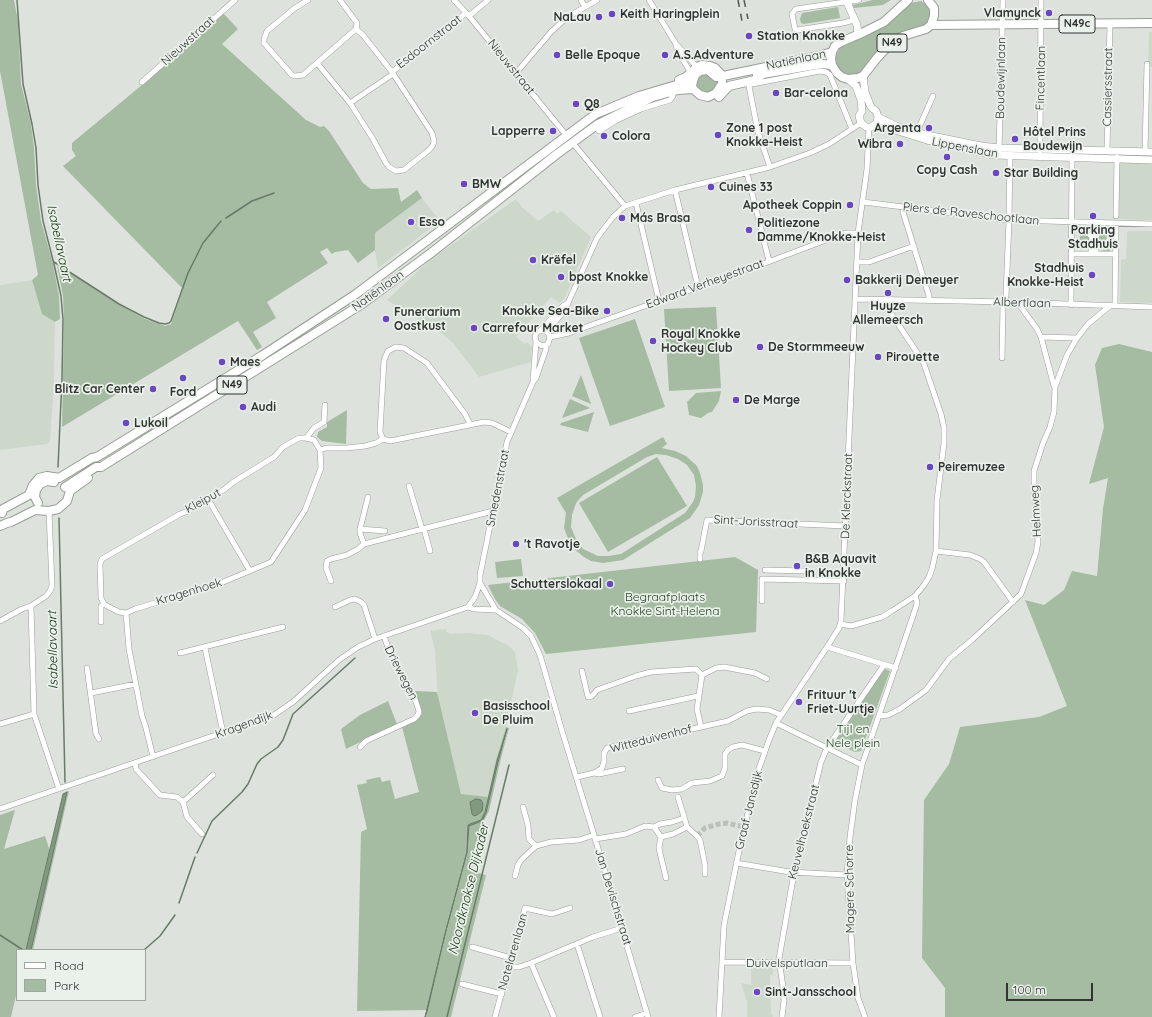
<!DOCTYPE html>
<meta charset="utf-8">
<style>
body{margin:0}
#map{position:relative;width:1152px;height:1017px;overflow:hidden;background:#dde3dc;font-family:Quicksand,sans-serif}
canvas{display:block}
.legend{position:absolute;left:16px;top:949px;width:130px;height:52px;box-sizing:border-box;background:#eaf0ea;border:1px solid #a0a5a0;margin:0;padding:5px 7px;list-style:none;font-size:12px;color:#323432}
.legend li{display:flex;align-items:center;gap:8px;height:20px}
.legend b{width:20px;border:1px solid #a0a5a0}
.scale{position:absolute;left:1006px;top:983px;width:87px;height:18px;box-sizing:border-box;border:2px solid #323432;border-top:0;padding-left:5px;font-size:12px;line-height:14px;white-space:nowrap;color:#323432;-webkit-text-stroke:3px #eaf0ea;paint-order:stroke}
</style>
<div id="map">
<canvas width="1152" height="1017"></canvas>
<ul class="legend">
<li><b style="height:5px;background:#fff"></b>Road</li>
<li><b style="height:11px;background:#a5bba2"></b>Park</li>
</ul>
<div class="scale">100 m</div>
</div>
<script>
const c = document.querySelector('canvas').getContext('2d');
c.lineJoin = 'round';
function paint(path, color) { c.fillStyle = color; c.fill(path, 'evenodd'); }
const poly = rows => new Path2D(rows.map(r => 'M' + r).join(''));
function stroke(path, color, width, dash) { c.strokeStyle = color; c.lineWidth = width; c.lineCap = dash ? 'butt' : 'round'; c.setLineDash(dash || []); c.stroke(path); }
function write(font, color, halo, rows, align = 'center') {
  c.font = font + ' Quicksand,sans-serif'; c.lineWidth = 3.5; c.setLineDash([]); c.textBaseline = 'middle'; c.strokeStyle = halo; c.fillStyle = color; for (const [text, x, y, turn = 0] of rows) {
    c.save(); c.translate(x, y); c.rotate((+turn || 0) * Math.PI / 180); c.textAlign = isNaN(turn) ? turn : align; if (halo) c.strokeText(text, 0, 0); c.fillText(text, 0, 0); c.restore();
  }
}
paint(poly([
 [1149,32,1152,32,1152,67,1149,67,1148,63],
 [1118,160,1152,161,1152,220,1120,219,1118,217],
 [422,198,440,221,378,268,375,250,375,233],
 [516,199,522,207,538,221,554,210,557,214,561,211,591,237,565,297,560,303,551,297,516,337,525,344,527,342,532,347,531,362,479,377,453,343,440,332,387,300,430,260],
 [1128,231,1152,231,1152,303,1120,302,1121,260,1126,259,1127,233],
 [32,280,42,314,55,322,54,382,50,441,47,444,0,450,0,285],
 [445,629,447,632,450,634,467,633,488,635,509,646,515,652,518,670,506,727,496,760,488,797,461,794,438,699,435,650,430,631],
 [751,967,773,967,773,975,770,975,771,1014,773,1014,773,1017,747,1017,747,1002,741,983,751,985]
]), '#cdd8cb');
paint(poly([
 [0,0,14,0,18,21,21,84,31,124,34,148,36,185,41,221,53,264,59,296,60,319,55,322,42,314,32,280,38,275,0,71],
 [873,0,891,0,883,5,854,8,853,5],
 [921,1,927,5,931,12,928,25,910,32,863,72,855,76,844,75,836,66,835,57,840,48,879,29,911,3],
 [838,7,840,18,804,24,801,23,800,19,802,13],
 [223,13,238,29,222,44,306,120,320,127,324,126,329,131,363,183,371,189,398,188,401,202,417,190,422,198,375,233,375,250,358,263,348,250,335,252,332,254,327,248,320,252,328,263,267,302,276,318,253,332,262,347,257,350,238,321,62,427,64,319,63,296,57,266,70,273,118,304,145,319,165,326,171,324,183,289,63,166,76,156,72,150,72,143,142,85],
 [706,72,719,78,718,87,707,94,696,88,697,76],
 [1082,229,1092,229,1092,246,1083,246,1079,241],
 [1095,229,1107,229,1106,246,1104,247,1098,247,1098,251,1106,250,1110,245,1110,252,1096,251],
 [716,307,721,388,669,391,664,309],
 [635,319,665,407,610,426,579,338],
 [1119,344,1152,352,1152,1017,945,1017,945,988,922,958,924,800,949,764,960,727,1039,717,1067,706,1025,600,1044,605,1064,590,1072,571,1097,576,1103,509,1108,478,1089,484,1104,427,1095,365,1102,348],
 [581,375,591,404,572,396],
 [721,391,719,401,712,412,708,413,701,418,689,415,687,402,696,393],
 [570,399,590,408,562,418],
 [347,410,346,444,322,441,317,437,318,432,327,427,327,422],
 [594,412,588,432,560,425,561,423],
 [663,437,667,444,662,448,675,451,686,456,697,466,700,473,703,485,703,492,699,505,695,511,690,518,623,560,603,563,591,561,584,557,574,549,567,536,564,528,566,513,557,498],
 [656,454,666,455,678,459,687,465,694,475,696,486,695,497,693,502,685,513,621,554,608,556,598,556,583,549,576,539,571,527,572,515,576,503,583,495,647,457],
 [657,457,687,506,608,552,579,503],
 [735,557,758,570,756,632,546,654,535,633,522,619,500,606,495,599,488,585],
 [521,559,523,576,497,578,495,562],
 [885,669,890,671,861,751,855,752,833,742,880,674],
 [415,691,437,692,461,794,488,797,496,760,506,727,509,728,500,762,489,811,483,822,471,871,486,875,451,1017,426,1017,445,934,467,852,469,826,482,821,486,813,498,762,508,729,497,761,485,812,481,820,470,824,468,825,467,852,445,934,427,1010,357,1011,361,832,367,829,357,785,367,783,366,780,380,777,382,782,390,780,395,799,419,792,402,727,414,722,422,714],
 [388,701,397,724,346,749,341,729,360,715],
 [69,791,33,950,31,950,67,792],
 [15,810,4,849,45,836,50,851,26,950,17,950,17,991,11,1017,0,1017,0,815]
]), '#a5bba2');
const water = poly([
 [507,729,498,762,486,813,482,821,469,826,467,852,445,934,427,1012,425,1017,445,934,467,852,468,825,470,824,481,820,485,812,497,761,507,729],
 [67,792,31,950,26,950,63,794,67,792],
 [476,799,481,800,483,804,482,811,477,815,474,816,472,814,470,802,476,799]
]);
paint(water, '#81997f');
stroke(water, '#697b68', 1);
stroke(poly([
 [17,0,23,84,32,124,36,148,38,185,43,221,54,264,61,296,63,319,62,378,58,467],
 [226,218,252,201,274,193],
 [54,262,119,304,144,317,159,323,165,324,169,323,171,321,188,273,203,243,221,221],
 [59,518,65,782],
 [197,853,212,821,242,792,248,784,257,764,261,759,278,747,283,740,293,714,355,658],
 [179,903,195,857],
 [0,935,23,950],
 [144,950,160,936,175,915],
 [447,1017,509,765]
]), '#697b68', 1.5);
stroke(poly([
 [697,836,705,828,719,824,727,823,744,827]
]), '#bbc0ba', 5, [5, 2.5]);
const street = poly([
 [308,0,295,8,267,31,264,39,264,43,292,75,295,76,303,75,317,63],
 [340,0,357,23,356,29,317,63,350,103,373,139,386,163,389,167,396,171,404,170,429,150,433,145,434,141,432,133,392,72,466,13],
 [454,0,469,16,566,135],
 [581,0,585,7],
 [649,0,676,44,697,67],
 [469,16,488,0],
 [854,20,843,23,797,30,795,29,792,14,796,9,859,0],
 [356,29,363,35,392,72],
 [676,45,678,52,691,73],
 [516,73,551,32,566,18,597,0],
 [748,81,758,132,770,167],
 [142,82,235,0],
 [752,84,820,71,826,72,830,75,852,129],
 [350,103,393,74],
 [595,126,599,131,617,120,641,109,670,100,673,96],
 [916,134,933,96],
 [572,142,625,206],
 [1107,150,1110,24],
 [999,151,1003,0],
 [1040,151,1041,0],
 [1145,152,1147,64],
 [747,173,769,261],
 [675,190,698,287],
 [863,202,1009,220,1152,224],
 [636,203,659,301],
 [904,207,903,212,929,296,929,300],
 [1116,216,1117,157],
 [1090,231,1097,231,1097,235,1095,235,1096,251,1091,251,1092,235,1090,235,1090,231],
 [1071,254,1116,254],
 [858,262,869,262,914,246],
 [856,299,1010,302,1152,307],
 [1018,303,1037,329,1041,337,1054,386],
 [1071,305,1072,156],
 [1115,306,1116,223],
 [540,331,563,306,568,303],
 [548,333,553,324,566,309,568,303,597,238,613,217,625,206,675,190,770,167,810,153,829,144,861,123],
 [550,337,569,333,760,265,842,234,848,233,858,233],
 [1041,337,1077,338],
 [1002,358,1003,305,1006,296,1009,220,1010,154],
 [533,380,536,342,535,336,537,332,540,331,545,330,548,333,550,337,548,344,542,346,536,342],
 [306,438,314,428,324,422,325,405],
 [383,439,380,432,384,360,388,351,396,347,404,348,427,363,465,414,470,424],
 [409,486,422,529],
 [208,499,250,571],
 [49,511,52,586,50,591,46,596,31,606,34,714,59,789],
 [360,529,385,531],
 [424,529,430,551],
 [364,544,360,533,360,529,368,497],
 [936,551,970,555,980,559,984,562,1013,602],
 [700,559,700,552,701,551,707,520,846,526],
 [765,570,806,571,808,579],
 [331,581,326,568,327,561,331,559,347,555,358,549,364,544,493,511],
 [480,583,496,610,523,628,531,636,540,655,562,731,594,835,648,1017],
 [762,601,762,579,844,581],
 [335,607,350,600,355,599,361,602,364,605,375,639],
 [468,607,473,609,496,610],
 [126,613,119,612,107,606,104,604,101,598,100,564,102,559,180,514,188,511,225,489,232,483,274,457,283,447,299,438,306,438,314,440,320,450,326,448,347,448,365,446,376,443,383,439,390,441,484,422,492,423,511,432],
 [126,613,135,609,221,583,271,562,305,510,321,468,320,450],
 [126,613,129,649,142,716,146,728,153,757],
 [0,621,22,609,31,606],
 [101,622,101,606,104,604],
 [841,624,851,626,882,617,892,611,915,596,924,585,929,577,932,569,936,551,937,500,944,443,944,428,941,414,924,364,918,354,882,300],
 [827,647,896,668],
 [205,648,223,733],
 [180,653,283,627],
 [87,668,96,734,99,739],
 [582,671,588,697,592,696,597,690,636,676,651,672,696,669,702,675,697,709,701,727],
 [702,675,716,668,724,667,755,673,767,679],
 [91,693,136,684],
 [629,711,698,696],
 [879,716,888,715,900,709,926,690,949,659,973,639,1021,594,1036,553,1038,542,1034,482,1034,471,1043,443,1050,427,1054,412,1055,387,1067,355,1077,338,1088,324,1110,306],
 [776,723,862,765],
 [0,724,34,714],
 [360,747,366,741,414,719,418,715,419,711,415,699,391,656,384,636],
 [135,763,136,769,160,795,177,797,183,802,213,775],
 [594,773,602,768,604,761,604,753,607,748,728,721,747,711,756,709,769,710,781,715],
 [577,777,594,773,599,774,623,769],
 [658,780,662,788,672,790,682,789,692,783,710,781,722,776,725,768,725,754,728,750,733,747,742,745,765,751],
 [678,797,687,827],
 [183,802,187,817,202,834],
 [523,807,528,825,529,839,536,846,551,842,579,840,594,835],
 [0,809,274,715,293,702,339,660,358,647,375,639,468,607,475,597,480,583,480,575,507,442,533,382,536,378,546,349,546,345],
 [654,827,660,824,672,822,684,818],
 [687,827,697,836,700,840,705,865,705,874],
 [661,837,659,847,660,853,666,878],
 [661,837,673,834,687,827],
 [595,839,626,834,645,826,654,827,661,837],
 [736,863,790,872,847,875],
 [515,876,518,865,521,860,536,846],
 [577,944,600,1017],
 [472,947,511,958],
 [722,962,853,963],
 [531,963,554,1017],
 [509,967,519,967,531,963,593,937,622,928],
 [462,984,502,994],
 [495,1017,525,908,552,914,570,908],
 [635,1017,647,1013],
 [719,1017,724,925,739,851,757,774,769,740,776,723,827,647,839,628,841,621,858,233,867,169,869,127],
 [782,1017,784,1001,783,987,779,959,794,873,821,762,827,748,884,665],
 [865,1017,858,998,853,963,847,875,850,837,855,800,862,765,916,607,917,602,915,596]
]);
const secondary = poly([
 [846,0,857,25,858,35],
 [848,79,856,86,861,100,862,111,859,116,861,123,866,127,871,127,877,123,878,117,876,111,872,108,870,105,865,92,863,76],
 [878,117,896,126,927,135,981,146,999,148,1152,152],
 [877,123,895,130,927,140,994,155,1152,160]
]);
const primary = poly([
 [908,0,884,22,864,32,841,42,835,46,832,52,831,59,832,65,837,73,842,77,848,79,858,78,863,76,877,58,889,45,903,36,926,29,931,25,934,16,934,8,928,0],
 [931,25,1152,23],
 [757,75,821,64,832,65],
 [679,80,686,77,697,67,702,65,710,66,715,68,720,73,722,79,722,84,716,93,708,97,700,95,693,89,692,85,694,78,696,74,700,71,708,70,716,77,721,76,723,76,819,56,832,52],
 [719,97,729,86,755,80,762,75],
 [65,487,96,467,101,467,362,304,431,253,557,154,598,124,653,97,678,90,693,89],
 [38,503,35,497,36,490,40,484,47,481,54,482],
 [2,513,3,509,29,495,33,485,39,478,47,476,59,478,92,458,97,457,263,355,356,294,589,119,596,114,639,96,693,80],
 [0,526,7,523,11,522,35,510,49,511,58,509,67,501,70,491,88,478]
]);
stroke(street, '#989d97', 6);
stroke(secondary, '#989d97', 8);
stroke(primary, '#989d97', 10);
stroke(street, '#fff', 5);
stroke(secondary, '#fff', 7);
stroke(primary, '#fff', 8);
stroke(poly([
 [738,0,742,21],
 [744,0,748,19]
]), '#545754', 1.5, [7, 7]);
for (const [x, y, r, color] of [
 [1049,13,4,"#6a47bf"],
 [612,14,4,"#6a47bf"],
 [599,17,4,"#6a47bf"],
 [749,36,4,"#6a47bf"],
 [557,55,4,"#6a47bf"],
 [665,55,4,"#6a47bf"],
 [776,93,4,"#6a47bf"],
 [576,104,4,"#6a47bf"],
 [929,128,4,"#6a47bf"],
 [553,131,4,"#6a47bf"],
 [718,135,4,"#6a47bf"],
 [604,136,4,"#6a47bf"],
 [1015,139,4,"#6a47bf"],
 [900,144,4,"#6a47bf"],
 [947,157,4,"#6a47bf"],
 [996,173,4,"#6a47bf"],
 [464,184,4,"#6a47bf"],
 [711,187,4,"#6a47bf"],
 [850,205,4,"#6a47bf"],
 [1093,216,4,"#6a47bf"],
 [622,218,4,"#6a47bf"],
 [411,222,4,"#6a47bf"],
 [749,230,4,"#6a47bf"],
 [533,260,4,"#6a47bf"],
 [1092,275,4,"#6a47bf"],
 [561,277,4,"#6a47bf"],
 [847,280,4,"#6a47bf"],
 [888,293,4,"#6a47bf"],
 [607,311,4,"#6a47bf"],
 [386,319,4,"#6a47bf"],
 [474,328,4,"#6a47bf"],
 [653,341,4,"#6a47bf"],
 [760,347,4,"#6a47bf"],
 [878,357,4,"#6a47bf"],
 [222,362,4,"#6a47bf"],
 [183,378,4,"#6a47bf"],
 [153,389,4,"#6a47bf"],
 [736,400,4,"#6a47bf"],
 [243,407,4,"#6a47bf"],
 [126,423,4,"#6a47bf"],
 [930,467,4,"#6a47bf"],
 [516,544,4,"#6a47bf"],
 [797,566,4,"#6a47bf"],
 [610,584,4,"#6a47bf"],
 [799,702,4,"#6a47bf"],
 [475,713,4,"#6a47bf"],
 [757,992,4,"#6a47bf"]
]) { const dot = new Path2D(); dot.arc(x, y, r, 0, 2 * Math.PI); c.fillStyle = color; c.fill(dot); stroke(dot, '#eaf0ea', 1.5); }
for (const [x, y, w] of [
 [1077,24,36],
 [892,43,30],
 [232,385,30]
]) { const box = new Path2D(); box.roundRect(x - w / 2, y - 9, w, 18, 3); c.fillStyle = '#eaf0ea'; c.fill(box); stroke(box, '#323432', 1); }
write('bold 11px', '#323432', null, [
 ["N49c",1077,24],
 ["N49",892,43],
 ["N49",232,385]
]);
write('bold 12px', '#323432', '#eaf0ea', [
 ["Vlamynck",1041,13,"right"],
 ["Keith Haringplein",620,14],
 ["NaLau",591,17,"right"],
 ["Station Knokke",757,36],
 ["Belle Epoque",565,55],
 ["A.S.Adventure",673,55],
 ["Bar-celona",784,93],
 ["Q8",584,104],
 ["Zone 1 post",726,128],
 ["Knokke-Heist",726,142],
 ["Argenta",921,128,"right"],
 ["Lapperre",545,131,"right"],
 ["Hôtel Prins",1023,132],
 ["Boudewijn",1023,146],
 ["Colora",612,136],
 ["Wibra",892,144,"right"],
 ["Copy Cash",947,170,"center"],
 ["Star Building",1004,173],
 ["BMW",472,184],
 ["Cuines 33",719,187],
 ["Apotheek Coppin",842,205,"right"],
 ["Más Brasa",630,218],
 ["Esso",419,222],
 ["Politiezone",757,223],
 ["Damme/Knokke-Heist",757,237],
 ["Parking",1093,230,"center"],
 ["Stadhuis",1093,244,"center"],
 ["Krëfel",541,260],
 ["Stadhuis",1084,268,"right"],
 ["Knokke-Heist",1084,282,"right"],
 ["bpost Knokke",569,277],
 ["Bakkerij Demeyer",855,280],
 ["Huyze",888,306,"center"],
 ["Allemeersch",888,320,"center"],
 ["Knokke Sea-Bike",599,311,"right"],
 ["Funerarium",394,312],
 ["Oostkust",394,326],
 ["Carrefour Market",482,328],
 ["Royal Knokke",661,334],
 ["Hockey Club",661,348],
 ["De Stormmeeuw",768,347],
 ["Pirouette",886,357],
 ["Maes",230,362],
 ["Blitz Car Center",145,389,"right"],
 ["Ford",183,392,"center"],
 ["De Marge",744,400],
 ["Audi",251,407],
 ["Lukoil",134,423],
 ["Peiremuzee",938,467],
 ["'t Ravotje",524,544],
 ["B&B Aquavit",805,559],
 ["in Knokke",805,573],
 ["Schutterslokaal",602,584,"right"],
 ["Frituur 't",807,695],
 ["Friet-Uurtje",807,709],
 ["Basisschool",483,706],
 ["De Pluim",483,720],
 ["Sint-Jansschool",765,992]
], 'left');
write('12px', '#323432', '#eaf0ea', [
 ["Nieuwstraat",188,41,-42],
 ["Esdoornstraat",429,42,-38],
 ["Natiënlaan",796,60,-12],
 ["Nieuwstraat",511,67,51],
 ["Boudewijnlaan",1001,78,-89],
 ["Fincentlaan",1041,78,-89],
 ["Cassiersstraat",1108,87,-89],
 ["Lippenslaan",965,148,11],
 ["Piers de Raveschootlaan",971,214,6],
 ["Edward Verheyestraat",705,284,-20],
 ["Natiënlaan",378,291,-36],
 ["Albertlaan",1022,303,2],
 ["Smedenstraat",498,488,-79],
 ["De Klerckstraat",847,496,-88],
 ["Kleiput",203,501,-29],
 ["Helmweg",1036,511,-93],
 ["Sint-Jorisstraat",756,522,3],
 ["Kragenhoek",189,592,-17],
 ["Driewegen",401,673,63],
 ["Kragendijk",244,725,-20],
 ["Witteduivenhof",651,739,-14],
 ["Graaf Jansdijk",749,810,-76],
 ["Keuvelhoekstraat",804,832,-76],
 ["Magere Schorre",850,889,-91],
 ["Jan Devischstraat",613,897,73],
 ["Notelarenlaan",513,952,-74],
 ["Duivelsputlaan",787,963]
]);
write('12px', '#193c16', '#eaf0ea', [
 ["Begraafplaats",665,597],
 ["Knokke Sint-Helena",665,611],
 ["Tijl en",853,729],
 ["Nele plein",853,743]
]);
write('italic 13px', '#10330d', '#eaf0ea', [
 ["Isabellavaart",59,243,78],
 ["Isabellavaart",53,650,-91],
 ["Noordknokse Dijkader",469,889,-76]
]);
</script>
